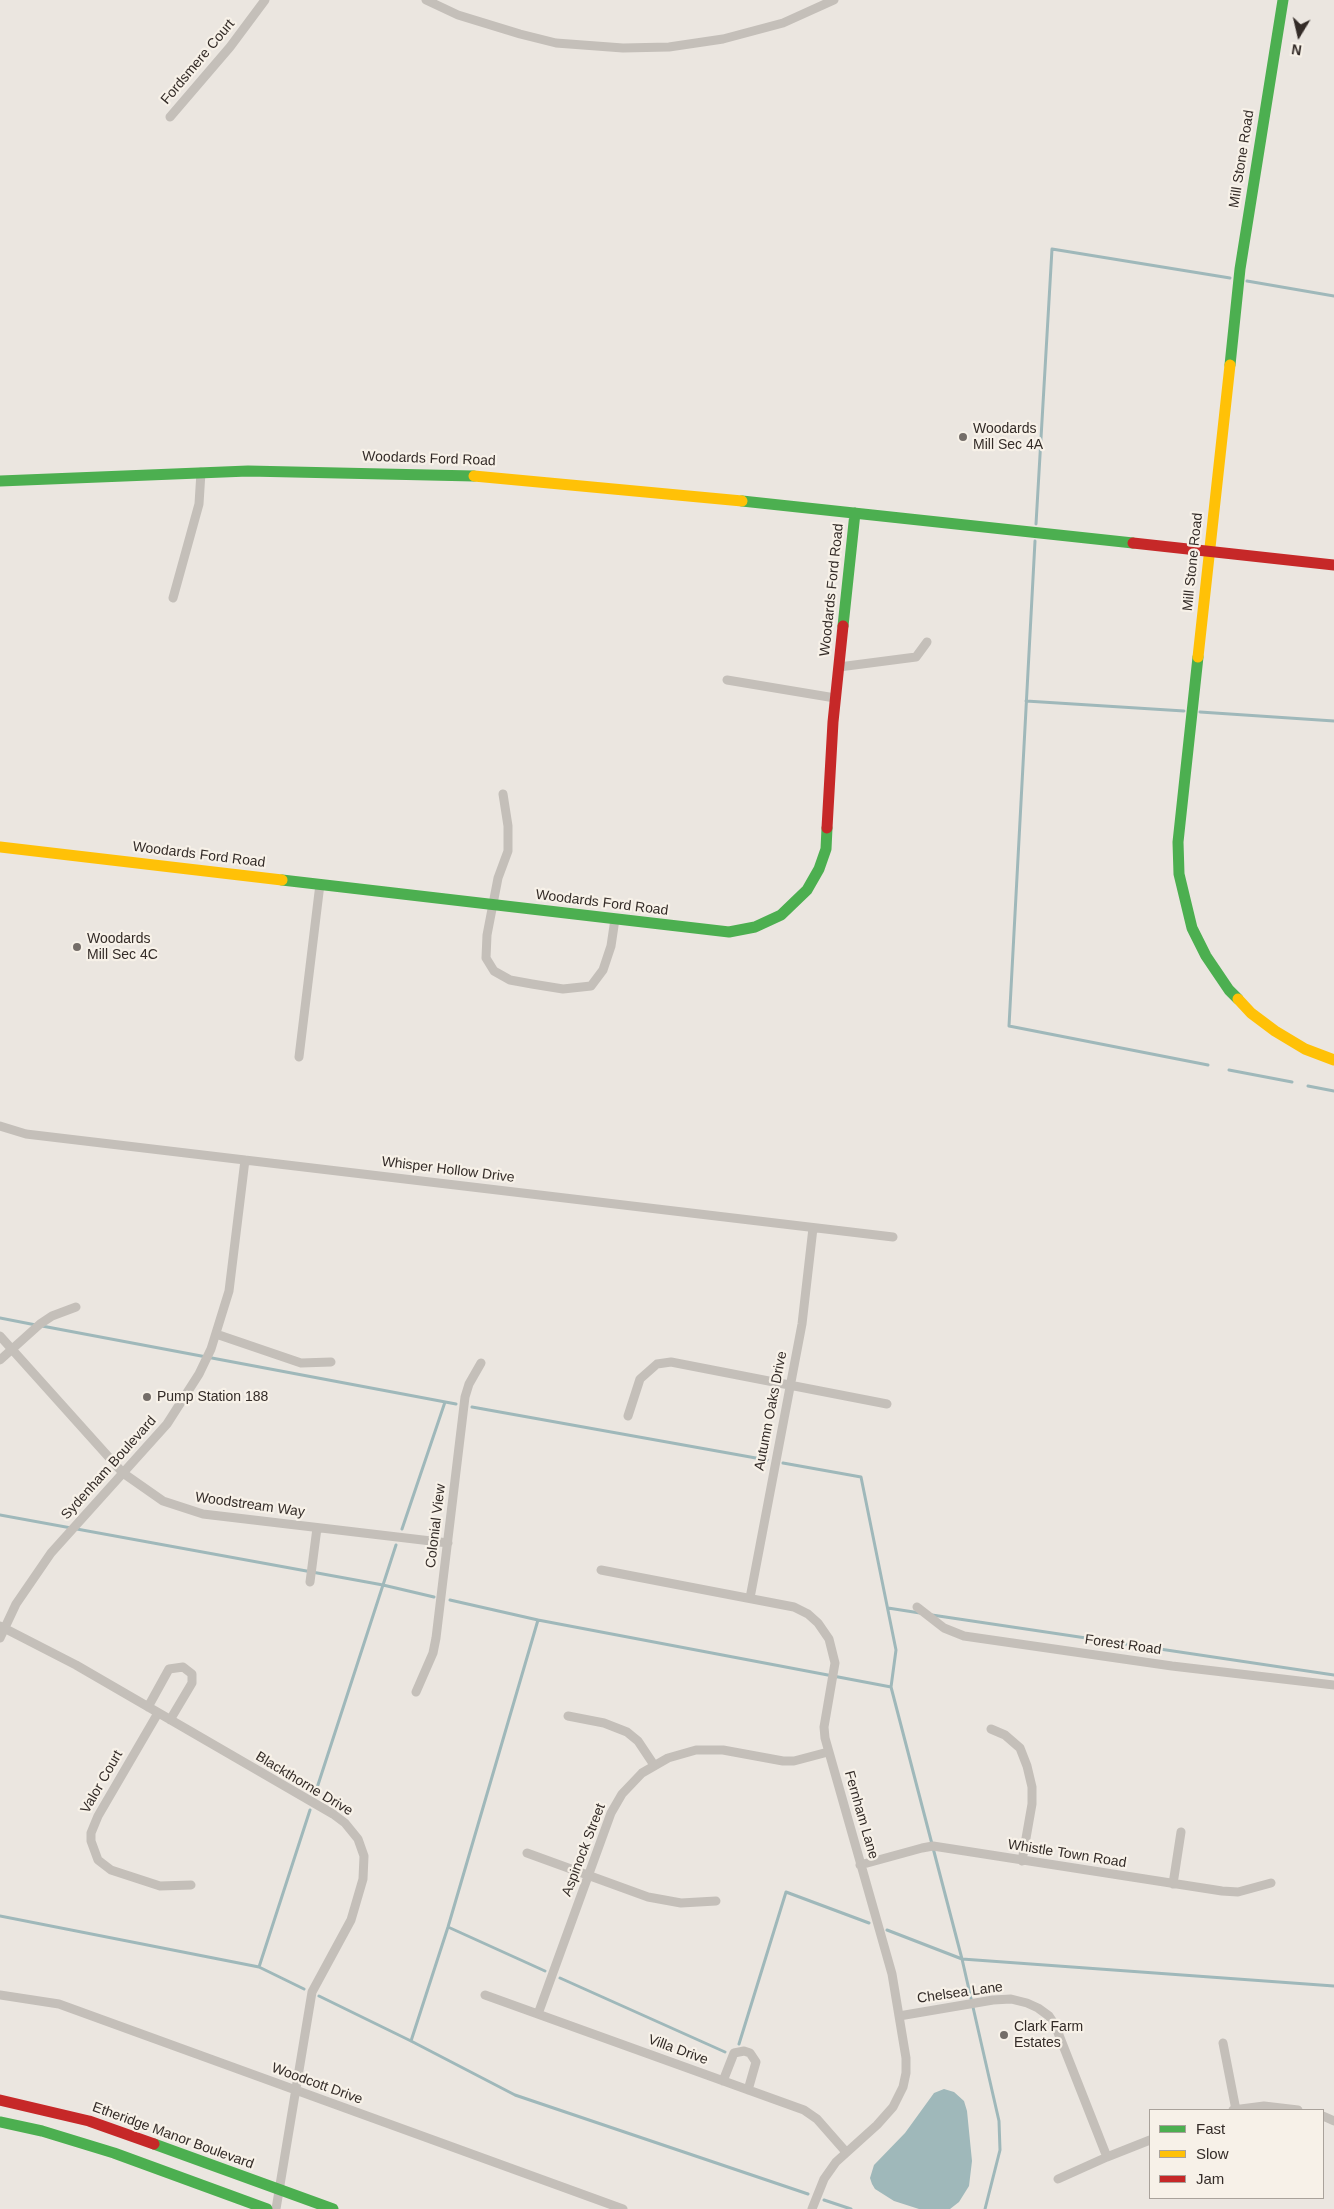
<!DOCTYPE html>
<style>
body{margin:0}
#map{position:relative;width:1334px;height:2209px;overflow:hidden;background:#ebe6e0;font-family:Arial,sans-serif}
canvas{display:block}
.legend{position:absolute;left:1149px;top:2109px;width:175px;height:90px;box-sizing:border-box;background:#f7f1e8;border:1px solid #a9a29b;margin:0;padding:6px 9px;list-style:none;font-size:15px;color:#342c28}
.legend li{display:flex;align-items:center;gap:10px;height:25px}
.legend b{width:25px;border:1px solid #a9a29b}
.north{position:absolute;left:1274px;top:10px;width:50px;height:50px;-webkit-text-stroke:4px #f7f1e8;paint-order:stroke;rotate:189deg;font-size:14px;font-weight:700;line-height:20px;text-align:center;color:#342c28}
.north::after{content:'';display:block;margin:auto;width:18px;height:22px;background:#342c28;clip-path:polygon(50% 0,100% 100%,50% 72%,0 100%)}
</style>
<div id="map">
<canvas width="1334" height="2209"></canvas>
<ul class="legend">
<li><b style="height:6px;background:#4caf50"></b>Fast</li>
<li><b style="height:6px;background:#ffc107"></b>Slow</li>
<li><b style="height:6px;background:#c62828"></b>Jam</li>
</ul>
<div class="north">N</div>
</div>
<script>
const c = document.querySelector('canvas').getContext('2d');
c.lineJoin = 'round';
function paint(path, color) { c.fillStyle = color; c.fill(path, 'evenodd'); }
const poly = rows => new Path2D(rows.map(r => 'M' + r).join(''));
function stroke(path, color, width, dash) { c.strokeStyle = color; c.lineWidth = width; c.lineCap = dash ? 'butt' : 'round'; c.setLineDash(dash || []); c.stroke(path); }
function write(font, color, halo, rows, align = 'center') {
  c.font = font + ' Arial,sans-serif'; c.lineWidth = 4.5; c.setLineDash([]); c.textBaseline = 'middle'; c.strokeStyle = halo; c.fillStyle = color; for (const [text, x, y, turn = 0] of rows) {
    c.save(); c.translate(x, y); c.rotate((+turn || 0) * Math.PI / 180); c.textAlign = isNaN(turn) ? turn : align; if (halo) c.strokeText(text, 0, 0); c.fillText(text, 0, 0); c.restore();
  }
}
paint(poly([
 [944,2089,954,2092,964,2101,967,2111,972,2161,969,2186,959,2202,950,2209,919,2209,894,2201,875,2189,872,2184,870,2178,874,2165,905,2133,934,2093]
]), '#9fb8ba');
stroke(poly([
 [1247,281,1334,296],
 [1036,524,1052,249,1230,278],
 [1035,541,1009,1026,1208,1065],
 [1026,701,1184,711],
 [1200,712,1334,721],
 [1229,1070,1292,1082],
 [1308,1086,1334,1091],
 [0,1318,36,1325],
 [42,1326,456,1404],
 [472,1407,767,1460],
 [783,1463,861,1477,896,1650,891,1687,962,1959,999,2121,1000,2150,985,2209],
 [0,1515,383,1585,434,1597],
 [402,1529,445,1402],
 [450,1600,538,1620,891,1687],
 [888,1608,920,1613],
 [932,1615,1334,1675],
 [315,1794,396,1545],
 [0,1916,259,1967,304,1989],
 [448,1927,545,1971],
 [887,1930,962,1959,1334,1986],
 [259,1967,310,1810],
 [560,1978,725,2052],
 [319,1996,411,2041,515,2095,808,2194],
 [411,2041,448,1927,538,1620],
 [739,2044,786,1892,869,1923],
 [824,2200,851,2209]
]), '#9fb8ba', 3);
stroke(poly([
 [426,0,458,15,520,34,556,43,623,48,669,47,723,39,783,23,834,0],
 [170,117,230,47,265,0],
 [173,598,199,504,201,472],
 [839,667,916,657,927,642],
 [727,680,835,698],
 [503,794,508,826,508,851,498,878,487,935,486,958,494,971,510,980,532,984,563,989,591,986,603,970,611,946,615,919],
 [299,1057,320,884],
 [0,1126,26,1134,893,1237],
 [216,1334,301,1363,331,1362],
 [0,1336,123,1473,163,1501,203,1514,448,1543],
 [0,1360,40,1324,52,1316,76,1307],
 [628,1416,640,1379,657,1364,671,1362,887,1404],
 [601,1570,794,1607,808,1614,818,1623,829,1639,835,1663,824,1727,825,1738,892,1974,906,2058,906,2073,903,2087,893,2107,877,2125,836,2162,824,2179,812,2209],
 [310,1582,317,1528],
 [750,1598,802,1324,813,1228],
 [917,1607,944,1628,964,1636,1172,1666,1334,1685],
 [0,1626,76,1665,333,1814,345,1823,358,1839,364,1856,363,1879,351,1920,312,1992,276,2209],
 [0,1638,16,1604,51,1553,167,1424,199,1374,211,1349,229,1291,245,1160],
 [416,1692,433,1653,436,1638,465,1397,469,1384,481,1363],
 [148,1707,169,1669,183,1667,192,1674,192,1683,170,1720],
 [158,1713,98,1816,91,1833,91,1841,98,1860,111,1870,160,1886,191,1885],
 [568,1716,604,1723,627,1732,638,1741,654,1765],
 [991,1729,1005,1735,1020,1748,1027,1766,1032,1787,1032,1804,1022,1861],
 [527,1853,648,1897,681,1903,716,1901],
 [860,1865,922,1848,933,1846,1222,1891,1238,1892,1271,1883],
 [1173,1884,1181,1832],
 [0,1995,59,2004,623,2209],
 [485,1995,804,2110,817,2119,846,2152],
 [538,2014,611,1813,622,1794,642,1773,668,1758,696,1750,723,1750,783,1761,794,1761,828,1752],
 [899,2016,993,2000,1011,1999,1027,2003,1038,2008,1049,2016,1055,2025,1107,2157],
 [1223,2043,1236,2110],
 [723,2081,734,2053,744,2051,750,2053,756,2062,748,2090],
 [1233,2110,1264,2106,1298,2110],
 [1323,2116,1334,2121],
 [1058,2179,1107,2157,1150,2140]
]), '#c4bfb9', 9);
stroke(poly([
 [1230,365,1240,269,1283,0],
 [0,481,248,471,474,476],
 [742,501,1133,543],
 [843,626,855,513],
 [1198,657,1178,842,1179,874,1192,928,1206,956,1229,990,1238,999],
 [282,880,729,932,755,927,781,915,807,890,819,869,826,849,827,828],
 [0,2122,42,2131,114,2153,267,2209],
 [154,2144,333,2209]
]), '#4caf50', 11);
stroke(poly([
 [474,476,742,501],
 [1198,657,1230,365],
 [0,847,282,880],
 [1238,999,1251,1013,1275,1031,1305,1049,1334,1060]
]), '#ffc107', 11);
stroke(poly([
 [1133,543,1334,565],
 [827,828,833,722,843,626],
 [0,2100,89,2121,154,2144]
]), '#c62828', 11);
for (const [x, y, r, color] of [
 [963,437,5,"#746d68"],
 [77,947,5,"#746d68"],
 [147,1397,5,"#746d68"],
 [1004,2035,5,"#746d68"]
]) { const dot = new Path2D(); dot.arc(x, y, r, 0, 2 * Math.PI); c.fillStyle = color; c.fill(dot); stroke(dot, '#f7f1e8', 2); }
write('14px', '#342c28', '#f7f1e8', [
 ["Fordsmere Court",198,62,-50],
 ["Mill Stone Road",1242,159,-81],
 ["Woodards Ford Road",429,459,2],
 ["Mill Stone Road",1193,562,-84],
 ["Woodards Ford Road",832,590,-84],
 ["Woodards Ford Road",199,855,7],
 ["Woodards Ford Road",602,903,7],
 ["Whisper Hollow Drive",448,1170,7],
 ["Autumn Oaks Drive",771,1411,-79],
 ["Sydenham Boulevard",109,1468,-48],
 ["Woodstream Way",250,1505,8],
 ["Colonial View",436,1526,-83],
 ["Forest Road",1123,1645,8],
 ["Valor Court",102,1782,-60],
 ["Blackthorne Drive",304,1784,31],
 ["Fernham Lane",861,1815,74],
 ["Aspinock Street",584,1850,-69],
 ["Whistle Town Road",1067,1854,9],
 ["Chelsea Lane",960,1993,-8],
 ["Villa Drive",678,2050,20],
 ["Woodcott Drive",317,2084,20],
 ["Etheridge Manor Boulevard",173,2136,20]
]);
write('14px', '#342c28', '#f7f1e8', [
 ["Woodards",973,429],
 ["Mill Sec 4A",973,445],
 ["Woodards",87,939],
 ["Mill Sec 4C",87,955],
 ["Pump Station 188",157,1397],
 ["Clark Farm",1014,2027],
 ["Estates",1014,2043]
], 'left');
</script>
